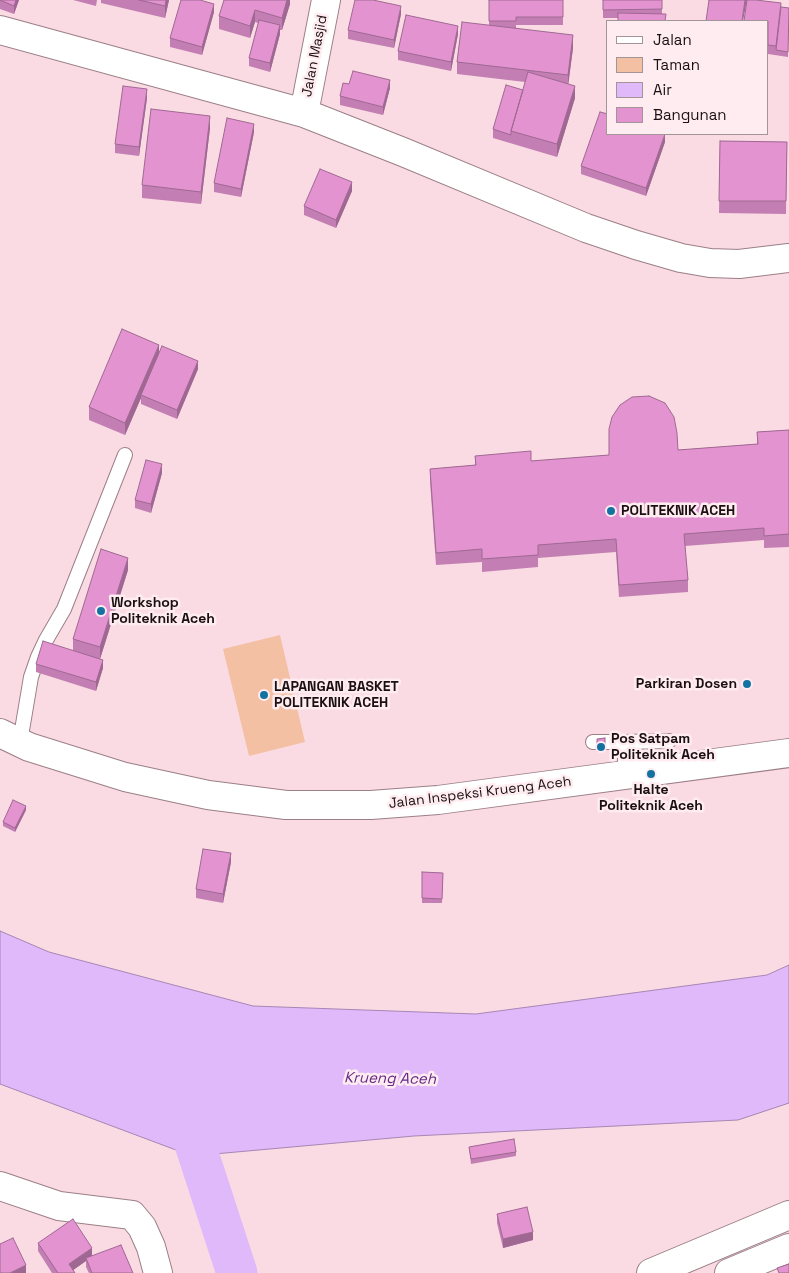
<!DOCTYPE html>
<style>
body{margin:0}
#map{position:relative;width:789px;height:1273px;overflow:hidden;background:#fadbe3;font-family:"Space Grotesk",sans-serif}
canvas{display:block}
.legend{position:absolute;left:606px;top:20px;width:162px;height:115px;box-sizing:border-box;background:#ffecf1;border:1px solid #a39498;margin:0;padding:6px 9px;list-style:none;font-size:15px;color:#1a1012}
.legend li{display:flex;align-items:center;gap:10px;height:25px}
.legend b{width:25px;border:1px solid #a39498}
</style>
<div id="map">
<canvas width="789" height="1273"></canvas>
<ul class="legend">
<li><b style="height:6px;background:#fff"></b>Jalan</li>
<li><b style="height:14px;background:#f4c0a3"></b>Taman</li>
<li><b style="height:14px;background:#e0b9fa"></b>Air</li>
<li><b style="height:14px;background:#e394d0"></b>Bangunan</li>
</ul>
</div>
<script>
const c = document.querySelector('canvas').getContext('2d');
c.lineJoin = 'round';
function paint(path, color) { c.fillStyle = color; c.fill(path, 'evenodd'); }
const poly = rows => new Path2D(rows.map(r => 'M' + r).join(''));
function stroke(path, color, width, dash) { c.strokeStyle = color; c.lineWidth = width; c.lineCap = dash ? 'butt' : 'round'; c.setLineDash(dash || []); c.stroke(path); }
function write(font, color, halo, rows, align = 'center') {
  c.font = font + ' "Space Grotesk",sans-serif'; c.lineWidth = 5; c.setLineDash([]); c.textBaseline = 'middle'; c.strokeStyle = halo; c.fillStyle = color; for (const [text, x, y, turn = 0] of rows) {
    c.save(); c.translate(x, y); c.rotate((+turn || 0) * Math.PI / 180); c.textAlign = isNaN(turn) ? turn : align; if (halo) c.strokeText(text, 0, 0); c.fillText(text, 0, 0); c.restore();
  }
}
paint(poly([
 [280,635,305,742,249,756,223,649]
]), '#f4c0a3');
const water = poly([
 [0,931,49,952,253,1006,476,1014,767,975,789,965,789,1103,738,1120,414,1136,192,1156,0,1084,0,931]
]);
paint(water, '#e0b9fa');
stroke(water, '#a586b4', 1);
stroke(poly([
 [181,1101,237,1273]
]), '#e0b9fa', 41);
const lane = poly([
 [20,742,31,677,38,657,46,640,64,609,125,455],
 [593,742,624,742,626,775],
 [624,742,669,741]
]);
const street = poly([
 [0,30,304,113,403,152,586,228,636,245,681,258,710,263,739,264,789,258],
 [304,113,326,0],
 [0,1186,59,1206,132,1215,142,1227,151,1247,158,1273]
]);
const secondary = poly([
 [0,733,29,747,125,777,208,795,286,805,371,805,438,800,789,753]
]);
const highway = poly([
 [651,1273,789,1215],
 [729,1273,789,1248]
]);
stroke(lane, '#9b7f87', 16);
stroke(street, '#9b7f87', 30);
stroke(secondary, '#9b7f87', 30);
stroke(highway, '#9b7f87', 30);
stroke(lane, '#fff', 14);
stroke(street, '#fff', 28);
stroke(secondary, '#fff', 28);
stroke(highway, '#fff', 28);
paint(poly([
 [0,0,19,0,14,14,0,9],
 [73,0,97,0,96,6],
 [101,0,169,0,165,18,101,3],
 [290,0,290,4,282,30,280,30,280,34,270,72,249,66,249,58,258,23,255,22,250,38,219,29,219,16],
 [489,0,563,0,563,25,516,25,516,28,573,48,568,84,575,98,557,157,493,138,493,129,523,90,525,82,457,74,457,62,489,25],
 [603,0,662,0,662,14,618,18,603,18],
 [789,8,788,57,768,54,768,21],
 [214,12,202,55,170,47,170,38],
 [401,14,394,48,348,39,348,30],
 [458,34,451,71,398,60,398,51],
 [349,84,390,88,383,115,340,105,340,96],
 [147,98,139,156,115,153,115,144],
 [210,128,201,204,142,198,142,185],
 [254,132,241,197,214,192,214,183],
 [720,141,787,142,786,214,719,213],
 [665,142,646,196,581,174,581,166],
 [352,191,336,228,304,215,304,206],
 [159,353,198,369,177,419,141,404,141,398,125,435,89,420,89,407],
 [789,430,789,547,764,548,764,540,685,546,688,580,688,592,619,597,616,552,538,558,538,567,482,572,482,562,436,565,430,481,430,469,475,465,475,456,531,461,757,444,757,432],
 [162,473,151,513,135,508,135,500],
 [128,570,100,659,103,668,96,691,36,672,36,664,73,650,73,639],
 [605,738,605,751,597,752,597,739],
 [26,810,15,832,3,826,3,822],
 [231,862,223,903,196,898,196,889],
 [422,872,443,873,442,903,422,903],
 [469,1147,516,1152,516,1156,471,1164],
 [497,1214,533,1240,503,1248,497,1223],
 [38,1243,92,1256,133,1273,89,1273,86,1267,86,1261,73,1270,75,1273,52,1273,38,1251]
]), '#c37fb3');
paint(poly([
 [16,0,19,0,14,14,14,6],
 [166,0,169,0,165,18,165,6],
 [287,0,290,0,290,4,282,30,282,18],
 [745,0,747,0,743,21,742,21],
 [214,4,214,12,202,55,202,47],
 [401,6,401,14,394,48,394,40],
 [255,10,255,22,250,38,250,26],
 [280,25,280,34,270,72,270,63],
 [458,26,458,34,451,71,451,62],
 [573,35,573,48,568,87,568,75],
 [390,80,390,88,383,115,383,107],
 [575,86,575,98,557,157,557,144],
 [147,89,147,98,139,156,139,147],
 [210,116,210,128,201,204,201,192],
 [254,124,254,132,241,197,241,189],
 [665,134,665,142,646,196,646,188],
 [352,182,352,191,336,228,336,220],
 [159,345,159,357,141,395,141,398,125,435,125,423],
 [198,361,198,369,177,419,177,410],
 [162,464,162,473,151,513,151,504],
 [128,558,128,570,100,659,100,647],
 [103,660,103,668,96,691,96,682],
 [26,806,26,810,15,832,15,828],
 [231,853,231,862,223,903,223,894],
 [533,1232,533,1240,503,1248,503,1239],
 [92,1248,92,1256,86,1258,86,1261,69,1273,69,1264],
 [26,1265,26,1273,10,1273]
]), '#9f6892');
const building = poly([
 [0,0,16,0,14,6,0,0],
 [139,0,166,0,165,6,139,0],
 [181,0,200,0,214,4,202,47,170,38,181,0],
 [224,0,287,0,282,18,255,10,250,26,219,16,224,0],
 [355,0,373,0,401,6,394,40,348,30,355,0],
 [489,0,563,0,563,17,516,17,516,21,489,21,489,0],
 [603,0,662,0,662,9,603,10,603,0],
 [709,0,745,0,742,21,706,21,709,0],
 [747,0,756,0,781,3,776,46,768,45,768,21,744,21,747,0],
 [781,7,789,8,788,52,776,50,781,7],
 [618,13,666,14,665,21,618,21,618,13],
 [406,15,458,26,451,62,398,51,406,15],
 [259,20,280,25,270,63,249,58,259,20],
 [462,22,573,35,568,75,457,62,462,22],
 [353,71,390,80,383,107,340,96,343,83,349,84,353,71],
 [528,72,575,86,557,144,511,131,528,72],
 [506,85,523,90,511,131,511,135,493,129,506,85],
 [123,86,147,89,139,147,115,144,123,86],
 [151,109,210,116,201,192,142,185,151,109],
 [600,112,608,114,608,134,665,134,646,188,581,166,600,112],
 [227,118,254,124,241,189,214,183,227,118],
 [720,141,787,142,786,201,719,201,720,141],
 [320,169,352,182,336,220,304,206,320,169],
 [122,329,159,345,125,423,89,407,122,329],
 [162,346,198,361,177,410,141,395,162,346],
 [649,396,665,403,674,417,677,433,678,450,758,444,757,432,789,430,789,534,764,536,764,528,684,534,688,580,619,585,616,539,538,545,538,555,482,559,482,549,436,553,430,469,476,465,475,456,531,451,531,461,609,455,609,429,612,417,620,405,632,397,649,396],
 [146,460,162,464,151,504,135,500,146,460],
 [101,549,128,558,100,647,73,639,101,549],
 [43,641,103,660,96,682,36,664,43,641],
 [605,738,605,747,597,747,597,739,605,738],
 [13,800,26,806,15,828,3,822,13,800],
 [203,849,231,853,223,894,196,889,203,849],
 [422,872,443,873,442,899,422,898,422,872],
 [514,1139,516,1152,471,1159,469,1147,514,1139],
 [527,1207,533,1232,503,1239,497,1214,527,1207],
 [73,1219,92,1248,69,1264,75,1273,58,1273,38,1243,73,1219],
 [13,1238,26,1265,10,1273,0,1273,0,1244,13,1238],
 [121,1245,133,1273,92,1273,86,1258,121,1245],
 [789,1264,789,1273,779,1273,777,1268,789,1264]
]);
paint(building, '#e394d0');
stroke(building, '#9f6892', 1);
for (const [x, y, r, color] of [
 [611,511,5,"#1472a0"],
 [101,611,5,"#1472a0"],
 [747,684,5,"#1472a0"],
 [264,695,5,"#1472a0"],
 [601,747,5,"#1472a0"],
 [651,774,5,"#1472a0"]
]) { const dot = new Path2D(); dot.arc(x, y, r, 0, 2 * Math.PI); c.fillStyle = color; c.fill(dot); stroke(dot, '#ffecf1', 2); }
write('14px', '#1a1012', '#ffecf1', [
 ["Jalan Masjid",315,56,-79],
 ["Jalan Inspeksi Krueng Aceh",480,793,-7]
]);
write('bold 14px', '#1a1012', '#ffecf1', [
 ["POLITEKNIK ACEH",621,511],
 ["Workshop",111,603],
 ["Politeknik Aceh",111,619],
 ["Parkiran Dosen",737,684,"right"],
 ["LAPANGAN BASKET",274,687],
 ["POLITEKNIK ACEH",274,703],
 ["Pos Satpam",611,739],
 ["Politeknik Aceh",611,755],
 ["Halte",651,790,"center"],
 ["Politeknik Aceh",651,806,"center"]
], 'left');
write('italic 15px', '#652986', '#ffecf1', [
 ["Krueng Aceh",390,1079,1]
]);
</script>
